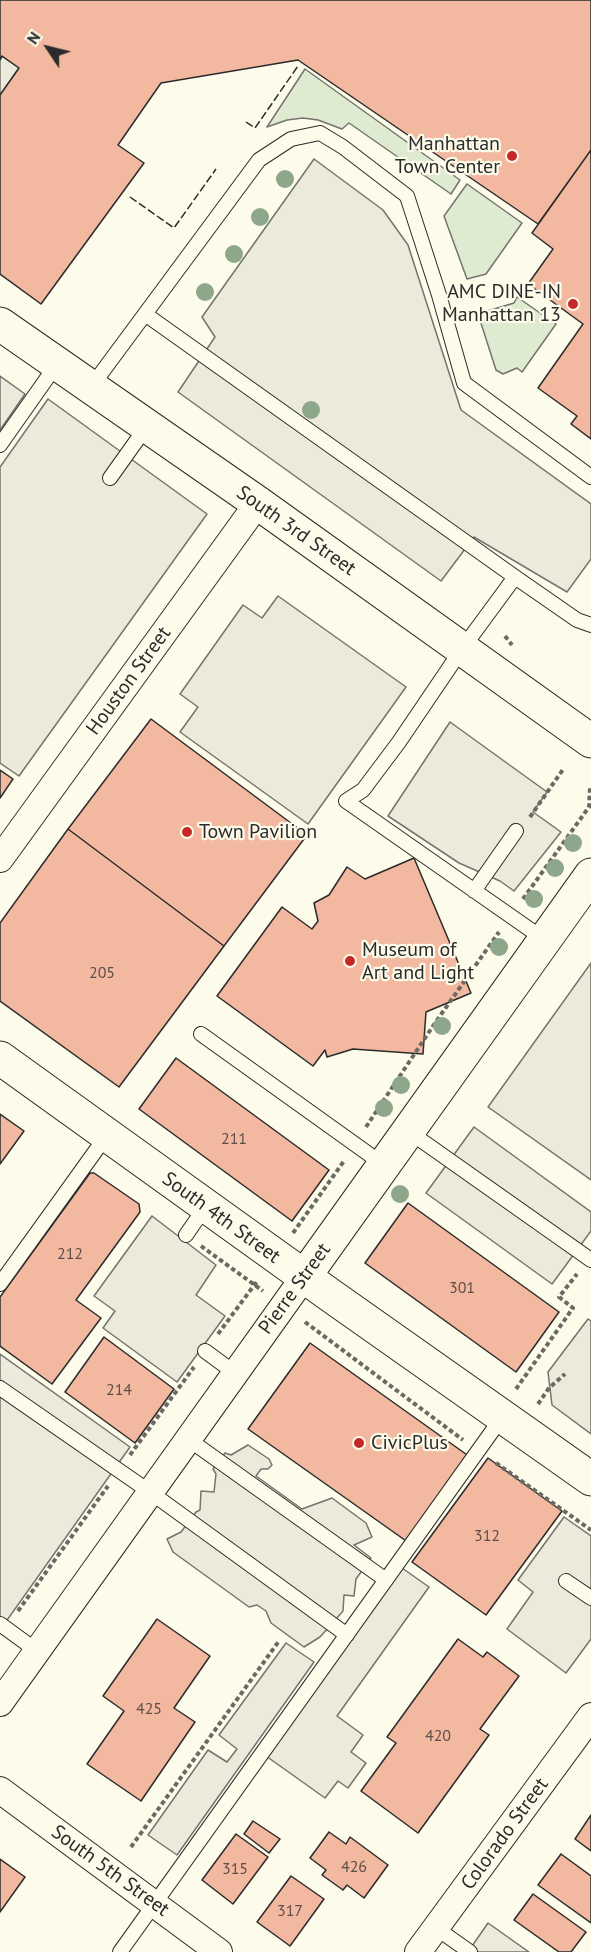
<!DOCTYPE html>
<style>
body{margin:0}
#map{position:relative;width:591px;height:1952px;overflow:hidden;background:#fdfbea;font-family:"PT Sans",sans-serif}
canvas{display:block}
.north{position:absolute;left:18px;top:18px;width:60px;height:60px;-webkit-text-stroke:4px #fdfbea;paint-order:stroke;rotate:305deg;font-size:16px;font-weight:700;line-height:24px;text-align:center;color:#2b2b2b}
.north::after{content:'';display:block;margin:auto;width:21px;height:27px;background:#2b2b2b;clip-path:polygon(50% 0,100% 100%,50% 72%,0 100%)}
</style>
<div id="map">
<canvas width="591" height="1952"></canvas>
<div class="north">N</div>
</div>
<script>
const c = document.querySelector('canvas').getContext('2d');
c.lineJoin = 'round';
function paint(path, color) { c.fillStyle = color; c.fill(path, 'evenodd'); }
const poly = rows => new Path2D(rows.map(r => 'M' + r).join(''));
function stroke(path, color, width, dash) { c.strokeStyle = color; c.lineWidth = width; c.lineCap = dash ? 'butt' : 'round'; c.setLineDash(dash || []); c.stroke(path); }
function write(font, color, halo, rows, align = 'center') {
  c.font = font + ' "PT Sans",sans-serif'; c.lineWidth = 4.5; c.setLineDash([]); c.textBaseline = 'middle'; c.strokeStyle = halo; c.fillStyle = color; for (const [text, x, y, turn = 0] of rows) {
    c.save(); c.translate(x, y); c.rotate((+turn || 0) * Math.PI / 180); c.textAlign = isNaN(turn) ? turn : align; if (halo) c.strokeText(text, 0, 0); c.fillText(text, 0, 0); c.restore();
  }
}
const green = poly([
 [305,69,460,180,451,194,349,123,342,129,318,120,303,118,287,120,267,127,305,69],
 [467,184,522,223,486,274,467,279,444,216,467,184],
 [517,297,556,324,522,372,517,368,503,374,496,370,479,317,484,312,514,303,517,297]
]);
paint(green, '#deebd1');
stroke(green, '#74746e', 1.5);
const parking = poly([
 [2,56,19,68,0,95,0,60,2,56],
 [314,159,383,210,408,245,461,410,591,504,591,559,567,592,474,537,441,581,178,392,215,337,202,317,314,159],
 [0,376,25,394,0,430,0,376],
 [48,399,207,514,19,776,0,763,0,467,48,399],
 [278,596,406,687,308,824,180,732,198,707,180,694,243,605,262,618,278,596],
 [450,722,547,792,533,812,561,832,514,891,500,881,459,863,388,816,450,722],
 [591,963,591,1180,488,1107,591,963],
 [474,1127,591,1212,591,1231,552,1284,426,1193,474,1127],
 [152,1216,216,1265,196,1295,225,1316,177,1382,103,1328,115,1311,94,1296,152,1216],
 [588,1319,591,1321,591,1434,552,1405,548,1372,588,1319],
 [0,1354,130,1447,0,1630,0,1354],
 [248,1445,269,1459,272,1465,268,1469,261,1469,256,1476,302,1509,332,1498,366,1523,372,1537,354,1545,371,1558,356,1579,354,1596,344,1595,343,1611,320,1637,304,1647,271,1623,266,1611,257,1605,249,1607,173,1552,167,1539,181,1532,196,1512,200,1510,201,1491,214,1492,216,1474,213,1469,225,1453,231,1455,248,1445],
 [564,1517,591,1536,591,1639,566,1673,507,1629,533,1592,518,1580,564,1517],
 [402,1568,429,1587,337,1716,363,1735,351,1752,366,1763,348,1788,338,1781,325,1798,266,1756,402,1568],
 [286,1643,314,1662,177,1855,148,1835,208,1750,227,1762,237,1749,219,1735,286,1643],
 [488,1923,529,1952,468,1952,488,1923]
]);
paint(parking, '#eceadb');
stroke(parking, '#74746e', 1.5);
const building = poly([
 [0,0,591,0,591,150,538,224,298,60,161,83,118,145,144,163,41,304,0,274,0,95,19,68,2,56,0,60,0,0],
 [591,150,591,439,571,424,577,416,538,388,583,324,528,284,553,249,532,233,591,150],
 [151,719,307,835,224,946,68,829,151,719],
 [0,770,13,779,0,798,0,770],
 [68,829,224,946,119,1087,0,1001,0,923,68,829],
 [414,858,471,993,426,1012,423,1054,353,1049,327,1057,325,1050,313,1066,217,996,282,907,312,929,318,921,314,903,329,895,347,867,365,879,414,858],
 [176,1058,329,1170,292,1221,139,1109,176,1058],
 [0,1114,24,1131,0,1164,0,1114],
 [90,1173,94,1173,139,1204,140,1212,76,1300,101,1318,52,1384,0,1346,0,1297,90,1173],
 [408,1203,559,1312,516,1372,365,1263,408,1203],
 [104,1337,174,1389,135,1443,65,1392,104,1337],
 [310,1343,470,1457,409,1543,248,1429,310,1343],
 [488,1458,562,1511,486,1615,412,1562,488,1458],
 [157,1619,210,1656,174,1708,195,1722,141,1801,87,1764,124,1711,103,1696,157,1619],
 [458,1639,483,1657,487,1652,519,1676,480,1729,489,1735,418,1833,361,1791,396,1743,387,1737,458,1639],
 [591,1815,591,1851,575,1839,591,1815],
 [253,1821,280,1839,269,1853,244,1834,253,1821],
 [329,1832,346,1844,350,1837,388,1865,364,1898,347,1885,343,1890,322,1875,326,1870,310,1858,329,1832],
 [236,1834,268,1857,233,1904,202,1880,236,1834],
 [561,1854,591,1876,591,1923,538,1885,561,1854],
 [0,1859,25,1877,0,1912,0,1859],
 [291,1876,324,1899,290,1946,257,1922,291,1876],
 [533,1894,586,1932,571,1952,559,1952,514,1920,533,1894]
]);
paint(building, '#f2b8a0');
stroke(building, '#2b2b2b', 1.5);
const lane = poly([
 [145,314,515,577,577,620,591,625],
 [91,387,259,160,291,139,320,133,343,147,407,196,439,295,464,383,591,477],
 [0,445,57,364],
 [110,478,147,426],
 [515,577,462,649,399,742,363,790,346,801,545,940],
 [474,891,516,831],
 [201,1034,384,1165],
 [408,1131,591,1260],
 [186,1235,206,1206],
 [0,1284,107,1135],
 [205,1351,235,1373],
 [0,1388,150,1492,347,1635],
 [188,1439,386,1580],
 [566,1581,591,1598],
 [0,1624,37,1651],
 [436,1928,470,1952],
 [120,1952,503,1416]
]);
const street = poly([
 [0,859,258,503],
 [0,1703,304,1277],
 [0,1790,219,1952],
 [418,1952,591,1716]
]);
const secondary = poly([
 [0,324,258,503,591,741],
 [0,1058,330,1295,591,1479],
 [304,1277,591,875]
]);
stroke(lane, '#2b2b2b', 16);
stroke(street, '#2b2b2b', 28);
stroke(secondary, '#2b2b2b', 35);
stroke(poly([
 [505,636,512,645],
 [530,817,564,768],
 [523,899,589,807,590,787],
 [366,1127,435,1023,499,932],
 [293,1233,344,1161],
 [201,1246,263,1291],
 [305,1322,463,1440],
 [218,1334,258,1280],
 [516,1389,573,1308,559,1297,577,1274],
 [538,1404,549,1388,565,1374],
 [130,1455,194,1367],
 [496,1463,591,1530],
 [18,1611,108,1486],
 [131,1847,279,1641]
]), '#6a6964', 4, [4.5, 3]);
stroke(lane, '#fdfbea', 14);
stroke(street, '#fdfbea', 26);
stroke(secondary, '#fdfbea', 33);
stroke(poly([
 [246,122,255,128,298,66],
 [130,197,174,228,216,169]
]), '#2b2b2b', 1.5, [8, 3]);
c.fillStyle = '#8ea78a';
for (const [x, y] of [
 [285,179],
 [260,217],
 [234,254],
 [205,292],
 [311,410],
 [573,843],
 [555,868],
 [534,899],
 [499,947],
 [442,1026],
 [401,1085],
 [384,1108],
 [400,1194]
]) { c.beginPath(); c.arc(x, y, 9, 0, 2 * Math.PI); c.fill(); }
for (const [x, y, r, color] of [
 [512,156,6,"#c62828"],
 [573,304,6,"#c62828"],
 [187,832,6,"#c62828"],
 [350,961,6,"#c62828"],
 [359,1443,6,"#c62828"]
]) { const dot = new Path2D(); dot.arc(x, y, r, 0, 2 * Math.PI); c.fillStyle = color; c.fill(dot); stroke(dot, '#fdfbea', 2); }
write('16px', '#5d4e48', null, [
 ["205",102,973],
 ["211",234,1139],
 ["212",70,1254],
 ["301",462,1288],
 ["214",119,1390],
 ["312",487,1536],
 ["425",149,1709],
 ["420",438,1736],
 ["426",354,1867],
 ["315",235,1869],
 ["317",290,1911]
]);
write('20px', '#2b2b2b', '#fdfbea', [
 ["Manhattan",500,144,"right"],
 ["Town Center",500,167,"right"],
 ["AMC DINE-IN",561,292,"right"],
 ["Manhattan 13",561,315,"right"],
 ["Town Pavilion",199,832],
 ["Museum of",362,950],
 ["Art and Light",362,973],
 ["CivicPlus",371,1443]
], 'left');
write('20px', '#2b2b2b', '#fdfbea', [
 ["South 3rd Street",296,531,35],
 ["Houston Street",129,681,-54],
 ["South 4th Street",221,1218,36],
 ["Pierre Street",295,1289,-54],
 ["Colorado Street",505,1834,-54],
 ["South 5th Street",110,1871,36]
]);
</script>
